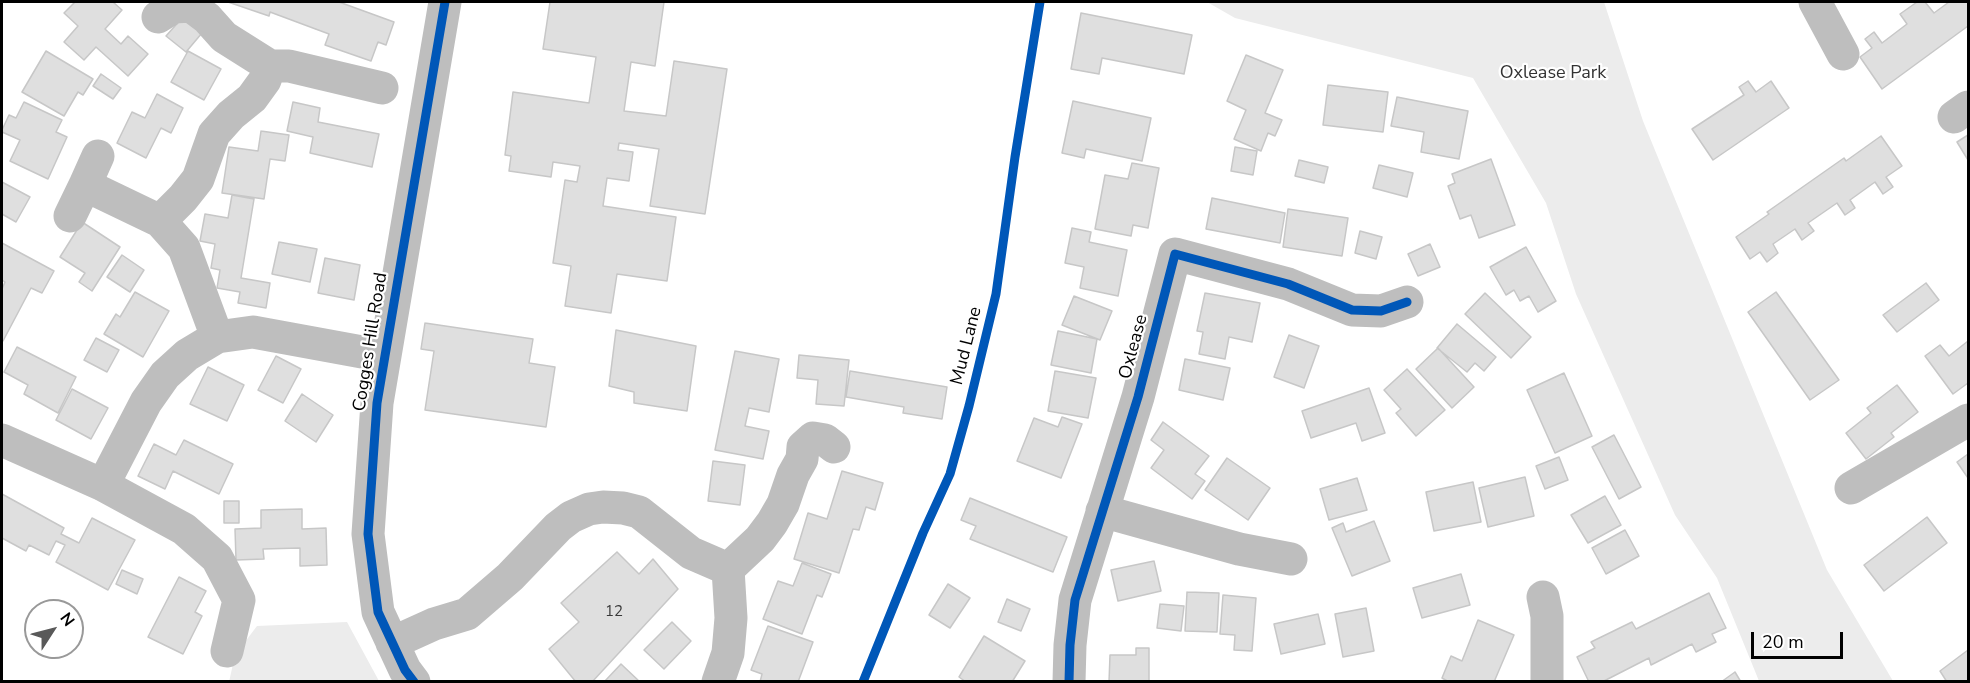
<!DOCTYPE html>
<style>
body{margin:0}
#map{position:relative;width:1970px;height:683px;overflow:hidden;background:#fff;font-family:"Nunito Sans",sans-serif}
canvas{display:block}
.frame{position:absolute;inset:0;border:3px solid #000;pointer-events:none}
.north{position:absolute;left:24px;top:599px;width:60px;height:60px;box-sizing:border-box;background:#fff;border:2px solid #999;border-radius:50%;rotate:54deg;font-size:16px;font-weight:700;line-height:24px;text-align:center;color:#000}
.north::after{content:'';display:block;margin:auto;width:21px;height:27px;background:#595959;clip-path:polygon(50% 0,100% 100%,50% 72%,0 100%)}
.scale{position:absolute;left:1751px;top:632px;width:92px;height:27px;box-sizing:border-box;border:3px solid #000;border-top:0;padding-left:8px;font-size:18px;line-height:21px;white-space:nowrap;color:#000;-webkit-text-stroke:4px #fff;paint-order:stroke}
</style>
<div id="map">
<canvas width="1970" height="683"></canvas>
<div class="frame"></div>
<div class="north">N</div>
<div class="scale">20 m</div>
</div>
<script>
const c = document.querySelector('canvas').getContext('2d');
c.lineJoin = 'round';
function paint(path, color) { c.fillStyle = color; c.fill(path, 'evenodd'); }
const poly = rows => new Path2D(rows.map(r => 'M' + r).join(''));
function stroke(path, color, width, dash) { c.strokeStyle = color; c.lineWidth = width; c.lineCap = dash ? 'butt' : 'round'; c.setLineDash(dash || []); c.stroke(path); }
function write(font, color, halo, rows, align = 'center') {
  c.font = font + ' "Nunito Sans",sans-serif'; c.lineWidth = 4.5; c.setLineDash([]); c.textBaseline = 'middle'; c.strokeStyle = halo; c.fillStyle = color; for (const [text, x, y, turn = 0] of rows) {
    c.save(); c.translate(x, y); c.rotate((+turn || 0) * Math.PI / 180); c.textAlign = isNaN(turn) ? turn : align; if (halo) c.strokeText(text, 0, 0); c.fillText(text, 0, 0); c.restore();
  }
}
paint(poly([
 [1207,2,1604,2,1643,121,1827,570,1893,681,1759,681,1717,578,1675,515,1576,294,1546,203,1473,78,1235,18],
 [347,622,379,681,229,682,235,655,257,626]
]), '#ececec');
const building = poly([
 [75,2,113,2,122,10,105,29,121,44,128,36,148,54,128,76,96,47,84,60,64,42,78,26,64,13,75,2],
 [228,2,339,2,394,22,386,45,378,42,371,61,325,45,329,34,270,12,269,16,228,2],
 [550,2,664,2,655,66,631,62,624,111,666,116,674,61,727,69,705,214,650,206,659,149,619,143,618,150,633,152,629,181,607,178,603,206,676,217,667,281,617,274,611,313,565,306,571,266,553,263,565,180,577,182,580,166,553,162,551,177,509,171,511,156,505,155,513,92,589,103,596,57,543,49,550,2],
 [1917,2,1925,2,1934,13,1949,2,1968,2,1968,26,1882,89,1860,57,1872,48,1865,39,1874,32,1882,43,1907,24,1900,14,1917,2],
 [1081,13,1192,35,1184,74,1102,58,1099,74,1071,69,1081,13],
 [183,17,202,33,186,52,166,36,183,17],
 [46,51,93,79,83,95,78,92,64,116,22,92,46,51],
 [188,51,221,69,204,100,171,82,188,51],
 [1246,55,1283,70,1265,113,1282,120,1275,136,1268,133,1261,151,1234,139,1246,110,1227,101,1246,55],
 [101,74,121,88,113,99,93,86,101,74],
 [1748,81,1756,92,1771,81,1789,108,1713,160,1692,129,1744,95,1739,87,1748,81],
 [1328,85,1388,92,1383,132,1323,125,1328,85],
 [157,94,183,108,171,133,161,128,146,158,117,143,132,112,145,118,157,94],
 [1397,97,1468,111,1459,159,1421,152,1424,132,1391,126,1397,97],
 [1073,101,1151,118,1142,161,1086,149,1084,158,1062,153,1073,101],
 [24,102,62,120,56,132,67,137,48,179,10,161,20,140,2,132,2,130,9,115,16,118,24,102],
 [293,102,320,108,318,122,379,134,372,167,310,153,313,137,287,131,293,102],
 [261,131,289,135,285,161,270,159,264,199,222,193,229,147,258,151,261,131],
 [1968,135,1968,160,1957,142,1968,135],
 [1881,136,1902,166,1886,177,1893,187,1883,194,1875,182,1850,200,1855,208,1845,215,1837,203,1808,223,1814,231,1802,240,1795,229,1773,244,1778,253,1767,262,1760,252,1750,259,1736,237,1769,214,1767,212,1844,158,1846,161,1881,136],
 [1235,147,1257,151,1253,175,1231,171,1235,147],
 [1491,159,1515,225,1479,238,1471,215,1460,219,1448,186,1455,183,1452,174,1491,159],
 [1299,160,1328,167,1324,183,1295,176,1299,160],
 [1132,163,1159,168,1148,228,1133,225,1131,236,1095,229,1105,175,1128,179,1132,163],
 [1379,165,1413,173,1407,197,1373,188,1379,165],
 [2,182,30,197,16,222,2,214,2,182],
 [232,195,254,199,241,278,270,283,266,308,238,303,240,292,217,288,220,270,211,268,215,244,200,241,205,214,228,218,232,195],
 [1212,198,1285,213,1280,243,1206,229,1212,198],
 [1288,209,1348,218,1342,256,1283,247,1288,209],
 [82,222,120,247,92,291,79,282,85,273,60,257,82,222],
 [1072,228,1091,232,1089,242,1127,250,1118,296,1080,288,1084,267,1065,263,1072,228],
 [1360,231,1382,237,1376,259,1355,253,1360,231],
 [279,242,317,249,310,282,272,274,279,242],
 [2,243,54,271,42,293,31,288,3,341,2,340,2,289,5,282,2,280,2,243],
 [1430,244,1440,267,1418,276,1408,254,1430,244],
 [1526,247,1556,301,1538,312,1529,296,1520,301,1514,290,1506,295,1490,267,1526,247],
 [122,255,144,270,130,292,107,277,122,255],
 [325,258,360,265,354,300,318,293,325,258],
 [1926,283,1939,300,1897,332,1883,315,1926,283],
 [135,292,169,311,143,357,104,334,116,314,120,317,135,292],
 [1776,292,1839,380,1810,400,1748,312,1776,292],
 [1205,293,1260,303,1252,342,1229,337,1225,359,1199,354,1203,332,1197,331,1205,293],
 [1485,293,1531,337,1511,358,1465,314,1485,293],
 [1074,296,1112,311,1100,340,1062,325,1074,296],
 [425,323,533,339,529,363,555,367,546,427,425,410,434,351,421,349,425,323],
 [1457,324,1496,357,1484,371,1475,363,1467,372,1437,348,1457,324],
 [616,330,696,346,687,411,634,403,634,392,609,386,616,330],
 [1058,331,1097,339,1091,373,1051,365,1058,331],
 [1289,335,1319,346,1304,388,1274,377,1289,335],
 [96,338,119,350,107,372,84,360,96,338],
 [1968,341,1968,383,1953,394,1925,356,1940,345,1949,356,1968,341],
 [17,347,76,377,58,413,24,394,28,385,4,372,17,347],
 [1438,348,1474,387,1452,408,1416,369,1438,348],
 [735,351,779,359,769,412,749,408,745,426,769,431,763,459,715,450,735,351],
 [799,355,849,360,844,406,816,404,818,380,797,378,799,355],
 [276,356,301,369,283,403,258,390,276,356],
 [1185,359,1230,368,1223,400,1179,390,1185,359],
 [208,367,244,385,227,421,190,404,208,367],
 [1407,369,1445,410,1416,436,1396,413,1401,409,1384,390,1407,369],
 [850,371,947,387,942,419,903,413,904,407,846,397,850,371],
 [1055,371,1096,378,1088,418,1048,411,1055,371],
 [1564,373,1592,436,1555,453,1527,390,1564,373],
 [1897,385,1918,412,1891,433,1894,437,1866,459,1846,433,1871,413,1867,408,1897,385],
 [1369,388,1385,433,1362,441,1356,423,1311,438,1302,411,1369,388],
 [72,389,108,408,91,439,56,420,72,389],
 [302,394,333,415,316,442,285,421,302,394],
 [1062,417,1082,424,1061,478,1017,461,1034,418,1058,427,1062,417],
 [1163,422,1209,456,1195,474,1205,481,1192,499,1151,468,1164,450,1151,440,1163,422],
 [1614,435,1641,487,1619,499,1592,447,1614,435],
 [184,440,233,464,219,494,173,471,165,489,138,476,154,444,176,455,184,440],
 [1968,454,1968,478,1957,462,1968,454],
 [1559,457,1568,480,1545,489,1536,466,1559,457],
 [1227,458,1270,488,1248,520,1205,490,1227,458],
 [713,461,745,465,740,505,708,501,713,461],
 [842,471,883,483,875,510,866,507,859,530,853,529,839,573,794,559,808,513,827,519,842,471],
 [1525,477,1534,516,1488,527,1479,488,1525,477],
 [1357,478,1367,510,1329,520,1320,489,1357,478],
 [1473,482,1481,522,1434,531,1426,492,1473,482],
 [2,494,64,528,61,534,79,543,92,518,135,540,108,590,56,562,65,545,56,541,49,555,29,545,26,551,2,538,2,494],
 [1605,496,1621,525,1588,543,1571,515,1605,496],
 [970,498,1067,537,1053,572,970,539,976,526,961,520,970,498],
 [224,501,239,501,239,523,224,523,224,501],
 [302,509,302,529,326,528,327,565,300,566,300,548,263,549,264,559,236,560,235,529,261,528,261,510,302,509],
 [1927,517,1947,543,1884,591,1864,565,1927,517],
 [1374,521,1390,561,1352,576,1332,528,1343,523,1346,532,1374,521],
 [1625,530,1639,556,1606,574,1592,548,1625,530],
 [617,552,639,574,653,559,678,589,592,682,576,682,549,649,579,622,561,603,617,552],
 [1154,561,1161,591,1118,601,1111,570,1154,561],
 [802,563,831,574,822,597,817,595,802,634,763,619,778,581,793,586,802,563],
 [122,570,143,579,137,594,116,584,122,570],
 [1461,574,1470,605,1422,618,1413,588,1461,574],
 [179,577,206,591,195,612,202,616,183,654,148,637,179,577],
 [948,584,970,598,950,628,929,615,948,584],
 [1187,592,1219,593,1217,632,1185,631,1187,592],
 [1709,593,1726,628,1712,634,1716,642,1696,652,1692,644,1651,665,1649,658,1602,682,1589,682,1577,657,1595,648,1591,642,1632,622,1636,629,1709,593],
 [1223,595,1256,598,1252,651,1234,650,1235,635,1220,634,1223,595],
 [1007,599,1030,609,1021,631,998,622,1007,599],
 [1160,604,1184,606,1181,631,1157,628,1160,604],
 [1366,608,1374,651,1343,657,1335,614,1366,608],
 [1318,614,1325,644,1281,654,1274,624,1318,614],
 [1478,620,1514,635,1494,682,1449,682,1442,678,1451,656,1462,661,1478,620],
 [672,622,691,641,664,669,644,650,672,622],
 [768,626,813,642,798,682,760,682,762,674,751,670,768,626],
 [984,636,1025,661,1012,682,966,682,959,677,984,636],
 [1136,648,1149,648,1149,682,1109,682,1110,655,1136,655,1136,648],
 [1968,650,1968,682,1947,682,1940,671,1968,650],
 [621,664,640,682,604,682,621,664],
 [1735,672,1741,682,1721,682,1735,672]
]);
paint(building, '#dfdfdf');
stroke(building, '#c7c7c7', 1.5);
stroke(poly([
 [1815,2,1843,54],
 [158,17,174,7,191,6,207,18,224,37,270,66,289,66,382,88],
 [1954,117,1968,107],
 [98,156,85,185,160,221],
 [70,216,85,185],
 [217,337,184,248,160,221,183,198,198,179,214,134,231,115,252,98,265,80,270,66],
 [2,440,103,485,184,529,217,558,239,600,227,651],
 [103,485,146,402,165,375,187,355,217,337,253,332,384,356],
 [1851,488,1968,420],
 [1102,511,1239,549,1291,559],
 [1543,597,1547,616,1547,682],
 [392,643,434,624,467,614,510,577,558,527,571,517,589,509,603,507,623,508,639,512,691,553,728,569],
 [414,682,405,670,378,612,368,534,377,403,445,2],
 [718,682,728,653,731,618,728,569,760,539,772,523,783,504,793,475,802,459,803,447,813,438,825,440,834,447],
 [1069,682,1070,645,1075,600,1138,397,1175,254,1288,284,1352,310,1381,311,1407,302]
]), '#bebebe', 33);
stroke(poly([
 [414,682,405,670,378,612,368,534,377,403,445,2],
 [863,682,923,533,950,474,969,406,996,294,1015,157,1040,2],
 [1069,682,1070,645,1075,600,1138,397,1175,254,1288,284,1352,310,1381,311,1407,302]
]), '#0057b8', 9);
write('15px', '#383838', null, [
 ["12",614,612]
]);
write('18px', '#333', '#fff', [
 ["Oxlease Park",1553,74]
]);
write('18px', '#000', '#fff', [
 ["Cogges Hill Road",371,342,-81],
 ["Mud Lane",967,346,-76],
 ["Oxlease",1134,347,-75]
]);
</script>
